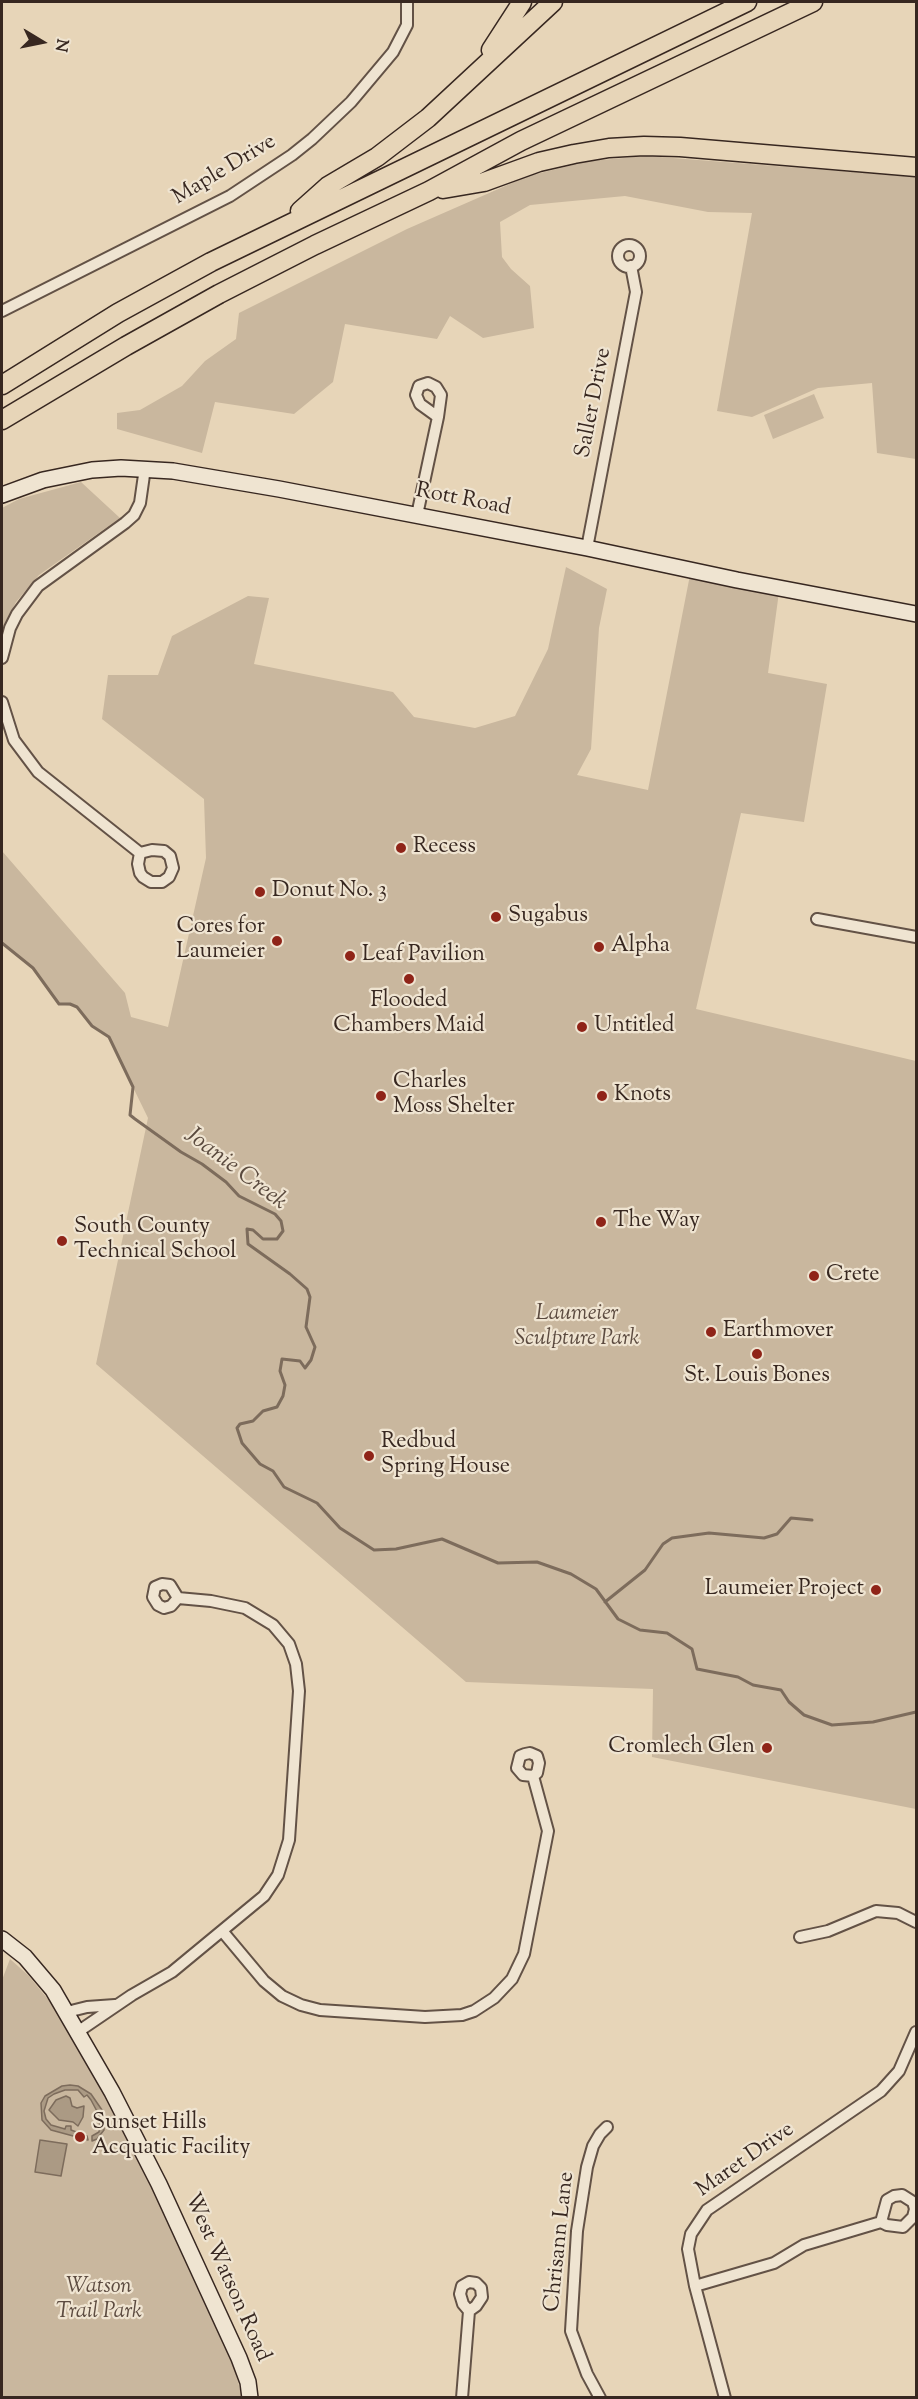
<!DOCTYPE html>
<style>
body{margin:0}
#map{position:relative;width:918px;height:2399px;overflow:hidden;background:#e7d5b8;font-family:"Sorts Mill Goudy",serif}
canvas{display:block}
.frame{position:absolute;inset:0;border:3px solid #372720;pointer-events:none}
.north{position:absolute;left:12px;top:12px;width:60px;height:60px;-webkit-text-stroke:4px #efe4d1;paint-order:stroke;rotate:100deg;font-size:16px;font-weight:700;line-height:24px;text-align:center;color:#372720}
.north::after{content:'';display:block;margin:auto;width:21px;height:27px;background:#372720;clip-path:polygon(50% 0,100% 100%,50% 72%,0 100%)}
</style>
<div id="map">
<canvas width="918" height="2399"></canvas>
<div class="frame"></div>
<div class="north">N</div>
</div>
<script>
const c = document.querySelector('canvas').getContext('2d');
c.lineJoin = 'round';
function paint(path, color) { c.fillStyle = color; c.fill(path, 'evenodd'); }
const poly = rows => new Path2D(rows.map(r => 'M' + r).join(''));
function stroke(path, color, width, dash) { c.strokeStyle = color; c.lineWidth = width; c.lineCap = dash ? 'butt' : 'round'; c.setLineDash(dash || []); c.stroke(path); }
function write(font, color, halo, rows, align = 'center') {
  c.font = font + ' "Sorts Mill Goudy",serif'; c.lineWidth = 4.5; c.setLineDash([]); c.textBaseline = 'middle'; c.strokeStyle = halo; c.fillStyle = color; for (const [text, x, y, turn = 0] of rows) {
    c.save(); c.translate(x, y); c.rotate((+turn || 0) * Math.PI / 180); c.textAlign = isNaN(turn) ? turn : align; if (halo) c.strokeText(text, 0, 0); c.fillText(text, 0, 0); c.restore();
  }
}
paint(poly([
 [647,156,916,177,916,459,877,453,872,383,818,388,752,417,717,411,752,213,708,212,625,196,530,205,500,222,502,257,511,269,530,286,534,328,483,338,450,316,437,339,345,324,333,382,294,414,215,402,202,453,117,429,117,413,140,410,182,386,205,361,236,339,239,313,407,229,528,176,589,161],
 [814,394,824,418,773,439,764,415],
 [81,482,120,518,39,575,16,602,4,626,2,627,2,508,19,499],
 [566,567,607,589,599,628,591,749,577,775,648,790,690,575,779,592,768,673,827,684,804,822,741,813,696,1009,916,1061,916,1809,652,1757,653,1689,466,1682,96,1364,148,1118,109,1038,92,1026,77,1007,59,1004,33,968,2,943,2,851,125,993,131,1017,168,1027,206,858,204,799,102,719,108,675,158,675,172,636,248,596,269,598,254,664,393,692,414,717,475,728,515,716,548,649],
 [10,1959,28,1975,56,2009,95,2076,147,2178,212,2318,234,2367,242,2397,2,2398,2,1980]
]), '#c9b79e');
const water = poly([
 [70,2085,78,2086,91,2094,102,2110,104,2117,104,2130,97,2139,92,2141,92,2136,99,2132,100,2117,91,2100,87,2095,84,2097,78,2090,65,2090,54,2094,48,2098,44,2111,46,2119,51,2125,65,2129,66,2126,71,2126,71,2130,87,2136,88,2140,51,2130,42,2120,41,2103,45,2096,62,2086,70,2085],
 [66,2096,70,2098,72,2106,77,2108,84,2106,83,2117,78,2126,73,2122,59,2120,49,2110,56,2100,66,2096],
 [40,2140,67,2144,61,2176,35,2172,40,2140]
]);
paint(water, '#ab9a84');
stroke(water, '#7d6c5c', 1.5);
stroke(poly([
 [2,943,33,968,59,1004,70,1004,77,1007,92,1026,109,1037,133,1087,130,1115,135,1119,181,1152,202,1164,226,1182,239,1196,275,1214,281,1221,283,1231,277,1239,263,1239,253,1230,247,1229,248,1244,290,1274,307,1289,310,1297,306,1327,315,1347,311,1360,305,1368,300,1361,282,1359,280,1371,285,1385,283,1396,277,1407,263,1411,253,1421,240,1424,237,1428,242,1443,260,1464,273,1471,284,1487,317,1503,340,1528,374,1550,396,1549,442,1539,498,1563,537,1562,571,1574,596,1589,618,1619,640,1630,667,1633,692,1649,697,1669,738,1677,753,1685,781,1690,789,1702,804,1715,832,1725,873,1722,916,1712],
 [605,1602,645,1570,663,1544,672,1538,709,1533,764,1538,777,1534,791,1518,812,1520]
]), '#7d6c5c', 3);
const street = poly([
 '618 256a11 11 0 1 1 22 0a11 11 0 1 1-22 0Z',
 [2,311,230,196,292,155,312,139,351,102,393,52,407,25,407,2],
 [417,515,438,417,441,395,436,387,428,383,419,386,416,395,420,404,438,417],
 [587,548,636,292,631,266],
 [2,658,10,628,17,614,38,586,125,523,134,515,140,503,145,468],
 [2,702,14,740,38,772,140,853],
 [152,850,164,851,170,856,173,868,169,877,162,882,151,882,143,877,140,873,138,864,140,853,152,850],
 [817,919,916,937],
 [223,1932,264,1981,282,1996,301,2005,320,2010,425,2017,462,2015,474,2011,494,1998,512,1979,524,1954,548,1831,533,1776,537,1773,539,1763,537,1756,530,1753,525,1754,520,1756,517,1768,523,1775,533,1776],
 [800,1937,828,1931,876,1911,898,1913,916,1922],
 [67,2012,87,2007,115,2005],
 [79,2031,132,1995,172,1972,264,1896,278,1875,289,1840,299,1691,296,1664,289,1644,273,1625,245,1608,211,1601,178,1598,170,1585,162,1584,155,1587,153,1597,158,1605,164,1608,171,1606,178,1598],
 [695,2286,774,2263,804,2245,881,2222,887,2225,903,2227,913,2217,915,2209,913,2202,902,2195,894,2196,887,2200,881,2222],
 [462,2398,469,2311,463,2304,460,2294,462,2286,469,2282,476,2283,481,2288,482,2297,476,2306,469,2311],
 [600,2398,587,2374,571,2331,577,2231,587,2167,593,2146,600,2134,607,2127],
 [725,2398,695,2286,688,2249,691,2234,707,2210,881,2091,899,2071,916,2032]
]);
const secondary = poly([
 [2,495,43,480,92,470,121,468,173,471,279,489,587,548,737,580,916,614],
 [2,1939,25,1957,53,1990,112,2092,159,2184,239,2358,248,2382,250,2398]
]);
const highway = poly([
 [491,50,522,2],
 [443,189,484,182,539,162,574,154,609,148,644,146,680,147,916,167],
 [300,211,328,186,377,157,428,118,553,2],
 [2,385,118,313,211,262,747,2],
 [2,420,126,346,219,294,315,245,429,191,521,141,813,2]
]);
stroke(street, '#635246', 14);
stroke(secondary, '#372720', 18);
stroke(highway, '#372720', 21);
stroke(street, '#efe4d1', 10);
stroke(secondary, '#efe4d1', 15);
stroke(highway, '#e7d5b8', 18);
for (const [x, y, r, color] of [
 [401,848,6,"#8f2418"],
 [260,892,6,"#8f2418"],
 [496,917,6,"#8f2418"],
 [277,941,6,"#8f2418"],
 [599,947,6,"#8f2418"],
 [350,956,6,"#8f2418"],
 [409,979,6,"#8f2418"],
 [582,1027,6,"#8f2418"],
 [381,1096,6,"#8f2418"],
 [602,1096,6,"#8f2418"],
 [601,1222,6,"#8f2418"],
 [62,1241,6,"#8f2418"],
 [814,1276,6,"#8f2418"],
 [711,1332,6,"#8f2418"],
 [757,1354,6,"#8f2418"],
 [369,1456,6,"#8f2418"],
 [876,1590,6,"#8f2418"],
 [767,1748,6,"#8f2418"],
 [80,2137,6,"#8f2418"]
]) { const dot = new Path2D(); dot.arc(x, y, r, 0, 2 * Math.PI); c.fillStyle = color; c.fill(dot); stroke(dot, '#efe4d1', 2); }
write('22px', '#372720', '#efe4d1', [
 ["Maple Drive",225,171,-31],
 ["Saller Drive",595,403,-79],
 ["Rott Road",463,501,11],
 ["Maret Drive",746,2161,-35],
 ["Chrisann Lane",561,2242,-84],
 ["West Watson Road",226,2278,66]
]);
write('22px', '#372720', '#efe4d1', [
 ["Recess",413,848],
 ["Donut No. 3",272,892],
 ["Sugabus",508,917],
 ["Cores for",265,928,"right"],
 ["Laumeier",265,953,"right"],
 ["Alpha",611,947],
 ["Leaf Pavilion",362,956],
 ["Flooded",409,1002,"center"],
 ["Chambers Maid",409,1027,"center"],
 ["Untitled",594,1027],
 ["Charles",393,1083],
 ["Moss Shelter",393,1108],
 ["Knots",614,1096],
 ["The Way",613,1222],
 ["South County",74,1228],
 ["Technical School",74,1253],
 ["Crete",826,1276],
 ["Earthmover",723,1332],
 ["St. Louis Bones",757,1377,"center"],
 ["Redbud",381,1443],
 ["Spring House",381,1468],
 ["Laumeier Project",864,1590,"right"],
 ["Cromlech Glen",755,1748,"right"],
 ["Sunset Hills",92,2124],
 ["Acquatic Facility",92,2149]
], 'left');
write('italic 22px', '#5c4b40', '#efe4d1', [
 ["Laumeier",577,1315],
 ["Sculpture Park",577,1340],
 ["Watson",99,2288],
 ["Trail Park",99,2313]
]);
write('italic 24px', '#5a4a3e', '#efe4d1', [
 ["Joanie Creek",235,1170,37]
]);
</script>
